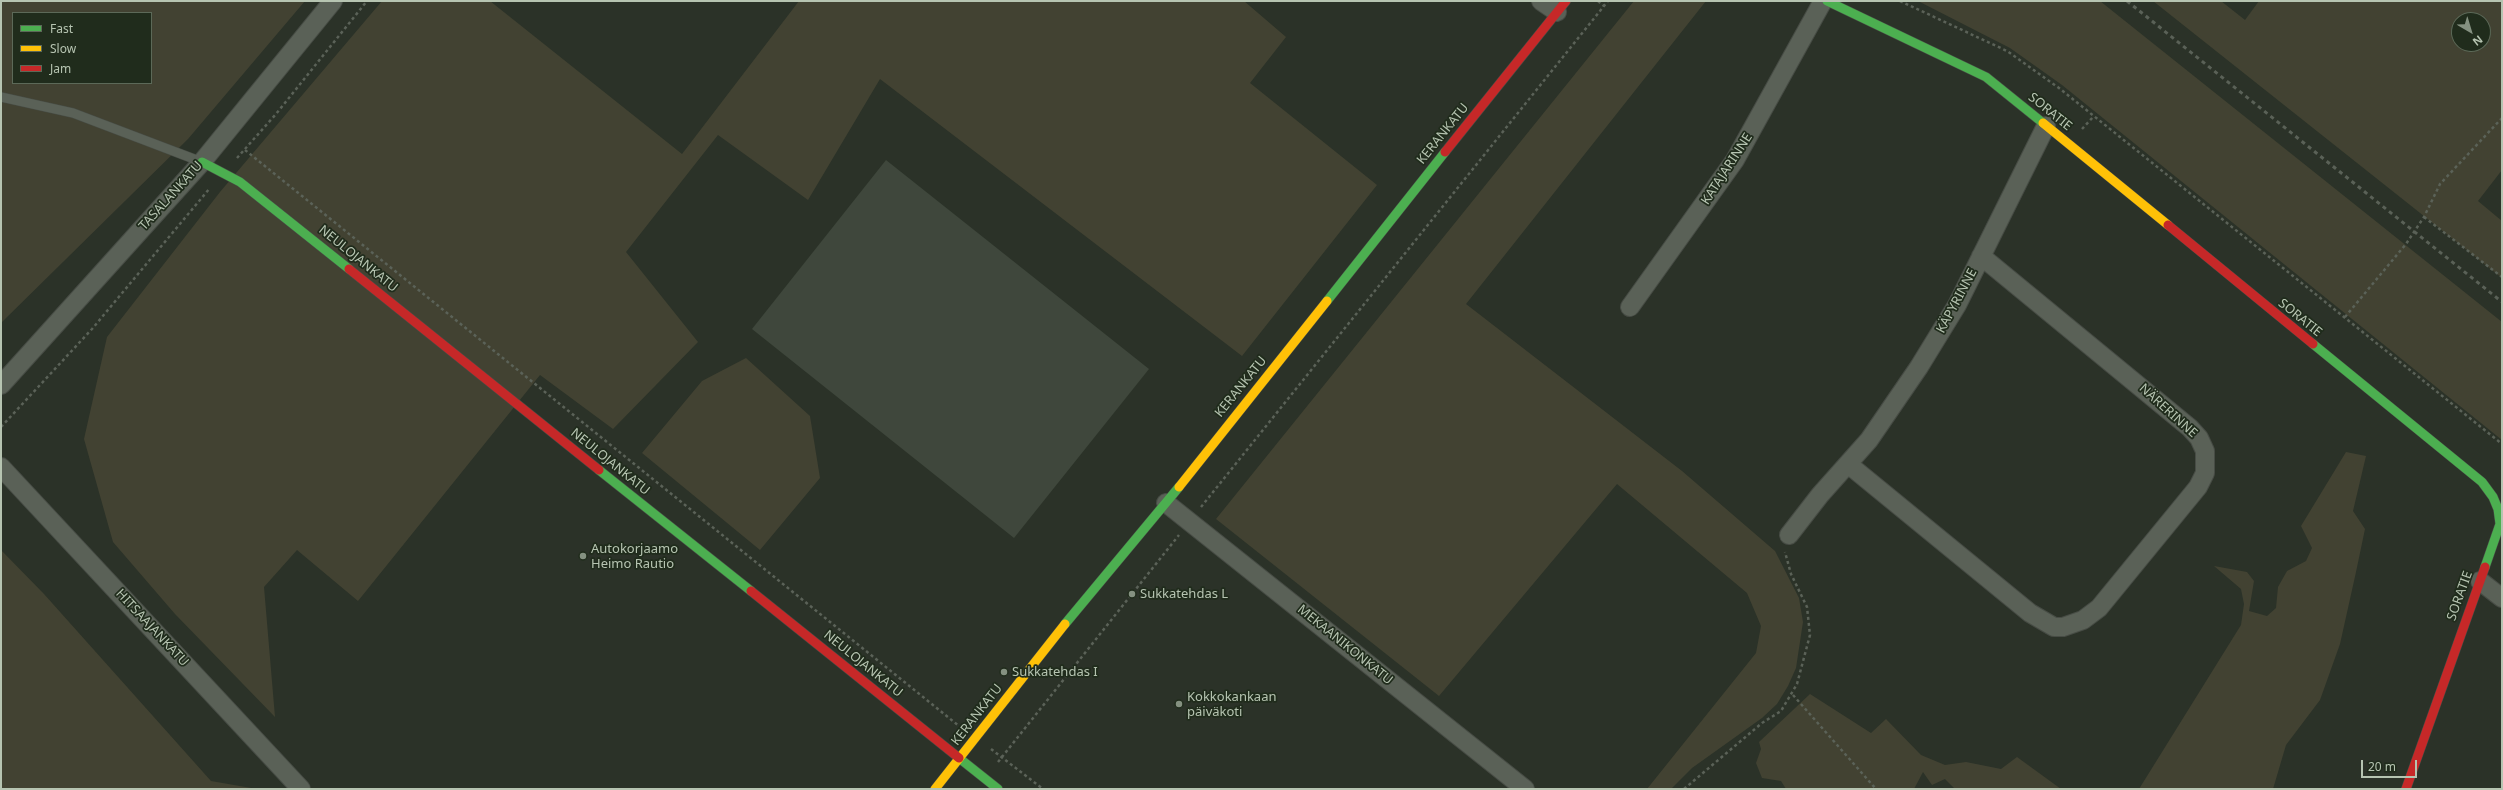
<!DOCTYPE html>
<meta charset="utf-8">
<style>
body{margin:0}
#map{position:relative;width:2503px;height:790px;overflow:hidden;background:#2b3228;font-family:"Noto Sans",sans-serif}
canvas{display:block}
.frame{position:absolute;inset:0;border:2px solid #b6c4b1;pointer-events:none}
.legend{position:absolute;left:12px;top:12px;width:140px;height:72px;box-sizing:border-box;background:#202c1c;border:1px solid #5c6958;margin:0;padding:5px 7px;list-style:none;font-size:12px;color:#b6c4b1}
.legend li{display:flex;align-items:center;gap:8px;height:20px}
.legend b{width:20px;border:1px solid #5c6958}
.north{position:absolute;left:2451px;top:12px;width:40px;height:40px;box-sizing:border-box;background:#202c1c;border:1px solid #5c6958;border-radius:50%;rotate:142deg;font-size:11px;font-weight:700;line-height:16px;text-align:center;color:#b6c4b1}
.north::after{content:'';display:block;margin:auto;width:14px;height:18px;background:#859181;clip-path:polygon(50% 0,100% 100%,50% 72%,0 100%)}
.scale{position:absolute;left:2361px;top:760px;width:56px;height:18px;box-sizing:border-box;border:2px solid #b6c4b1;border-top:0;padding-left:5px;font-size:12px;line-height:14px;white-space:nowrap;color:#b6c4b1;-webkit-text-stroke:3px #202c1c;paint-order:stroke}
</style>
<div id="map">
<canvas width="2503" height="790"></canvas>
<div class="frame"></div>
<ul class="legend">
<li><b style="height:5px;background:#4caf50"></b>Fast</li>
<li><b style="height:5px;background:#ffc107"></b>Slow</li>
<li><b style="height:5px;background:#c62828"></b>Jam</li>
</ul>
<div class="north">N</div>
<div class="scale">20 m</div>
</div>
<script>
const c = document.querySelector('canvas').getContext('2d');
c.lineJoin = 'round';
function paint(path, color) { c.fillStyle = color; c.fill(path, 'evenodd'); }
const poly = rows => new Path2D(rows.map(r => 'M' + r).join(''));
function stroke(path, color, width, dash) { c.strokeStyle = color; c.lineWidth = width; c.lineCap = dash ? 'butt' : 'round'; c.setLineDash(dash || []); c.stroke(path); }
function write(font, color, halo, rows, align = 'center') {
  c.font = font + ' "Noto Sans",sans-serif'; c.lineWidth = 3.5; c.setLineDash([]); c.textBaseline = 'middle'; c.strokeStyle = halo; c.fillStyle = color; for (const [text, x, y, turn = 0] of rows) {
    c.save(); c.translate(x, y); c.rotate((+turn || 0) * Math.PI / 180); c.textAlign = isNaN(turn) ? turn : align; if (halo) c.strokeText(text, 0, 0); c.fillText(text, 0, 0); c.restore();
  }
}
paint(poly([
 [1,1,305,1,188,139,1,323],
 [13,13,151,13,151,83,13,83],
 [382,1,490,1,682,154,799,1,1244,1,1286,37,1250,83,1377,185,1242,356,880,79,808,200,718,135,626,252,698,342,613,429,540,375,358,601,297,550,264,587,275,717,175,614,113,542,84,439,107,337,220,192],
 [1634,1,1706,1,1466,304,1682,471,1775,551,1799,598,1803,622,1796,668,1788,686,1777,704,1762,718,1692,768,1671,789,1647,789,1756,653,1761,626,1747,593,1617,484,1439,696,1216,519],
 [1918,1,2100,1,2502,322,2502,440,2062,85,2010,48],
 [2153,1,2221,1,2245,20,2259,1,2502,1,2502,170,2478,201,2502,221,2502,278],
 [2459,20,2483,20,2483,44,2459,44],
 [746,358,810,416,820,478,760,550,642,453,702,381],
 [2346,452,2366,456,2353,511,2365,529,2356,572,2340,644,2320,700,2286,745,2273,789,2139,789,2241,625,2244,604,2241,589,2214,566,2247,572,2254,581,2249,611,2267,616,2276,608,2278,587,2287,571,2306,561,2312,548,2301,526],
 [1,550,44,594,211,781,257,789,1,789],
 [1810,694,1871,733,1886,719,1921,755,1945,765,1966,762,2001,769,2017,757,2061,789,1955,789,1945,779,1932,785,1923,772,1914,789,1786,789,1781,781,1762,778,1756,763,1761,749,1759,742]
]), '#424232');
paint(poly([
 [886,160,1149,369,1014,538,752,329]
]), '#3f473c');
const lane = poly([
 [1,97,73,113,202,162]
]);
const street = poly([
 [1541,1,1557,12],
 [1630,307,1735,160,1823,1],
 [1,385,202,162,333,1],
 [1848,464,2030,613,2054,627,2063,627,2083,620,2099,608,2198,487,2205,473,2205,451,2199,438,2190,428,1981,256],
 [1,467,301,789],
 [1166,503,1525,789],
 [1789,535,1820,495,1869,440,1919,367,1957,305,2046,126],
 [2480,581,2502,598]
]);
const fast = poly([
 [1827,1,1986,77,2043,123],
 [202,162,240,182,349,269],
 [1327,301,1445,152],
 [2313,344,2482,482,2493,497,2498,509,2500,524,2485,567],
 [599,470,751,591],
 [1065,624,1179,487],
 [959,758,998,789]
]);
const slow = poly([
 [2043,123,2168,225],
 [1179,487,1327,301],
 [935,789,1065,624]
]);
const jam = poly([
 [1445,152,1566,1],
 [2168,225,2313,344],
 [349,269,599,470],
 [751,591,959,758],
 [2406,789,2485,567]
]);
stroke(lane, '#474c45', 10);
stroke(street, '#474c45', 20);
stroke(fast, '#474c45', 10);
stroke(slow, '#474c45', 10);
stroke(jam, '#474c45', 10);
stroke(poly([
 [1598,1,1604,6],
 [1900,1,2007,51,2059,88,2502,444],
 [2082,129,2094,116],
 [245,150,959,726],
 [237,158,276,114,367,1],
 [2424,217,2502,277],
 [2345,317,2406,244,2424,217,2440,184,2502,118],
 [1,427,92,329,210,188],
 [1201,507,1608,1],
 [1793,695,1876,789],
 [991,749,1043,789],
 [998,762,1179,535],
 [1684,789,1762,723,1781,711,1797,684,1810,635,1807,607,1791,574,1785,552]
]), '#5b6258', 2.5, [3, 3]);
stroke(lane, '#5a6157', 9);
stroke(street, '#5a6157', 18);
stroke(fast, '#4caf50', 9);
stroke(slow, '#ffc107', 9);
stroke(jam, '#c62828', 9);
stroke(poly([
 [2127,1,2502,302]
]), '#5a6157', 3, [4, 4]);
for (const [x, y, r, color] of [
 [583,556,4,"#859181"],
 [1132,594,4,"#859181"],
 [1004,672,4,"#859181"],
 [1179,704,4,"#859181"]
]) { const dot = new Path2D(); dot.arc(x, y, r, 0, 2 * Math.PI); c.fillStyle = color; c.fill(dot); stroke(dot, '#202c1c', 1.5); }
write('13px', '#b6c4b1', '#202c1c', [
 ["SORATIE",2050,112,39],
 ["KERANKATU",1443,134,-51],
 ["KATAJARINNE",1727,169,-57],
 ["TASALANKATU",171,196,-48],
 ["NEULOJANKATU",358,259,39],
 ["KÄPYRINNE",1957,301,-62],
 ["SORATIE",2300,318,39],
 ["KERANKATU",1241,387,-51],
 ["NÄRERINNE",2168,411,42],
 ["NEULOJANKATU",610,462,39],
 ["SORATIE",2460,596,-70],
 ["HITSAAJANKATU",152,628,47],
 ["MEKAANIKONKATU",1345,645,39],
 ["NEULOJANKATU",863,664,39],
 ["KERANKATU",977,715,-52]
]);
write('13px', '#b6c4b1', '#202c1c', [
 ["Autokorjaamo",591,549],
 ["Heimo Rautio",591,564],
 ["Sukkatehdas L",1140,594],
 ["Sukkatehdas I",1012,672],
 ["Kokkokankaan",1187,697],
 ["päiväkoti",1187,712]
], 'left');
</script>
